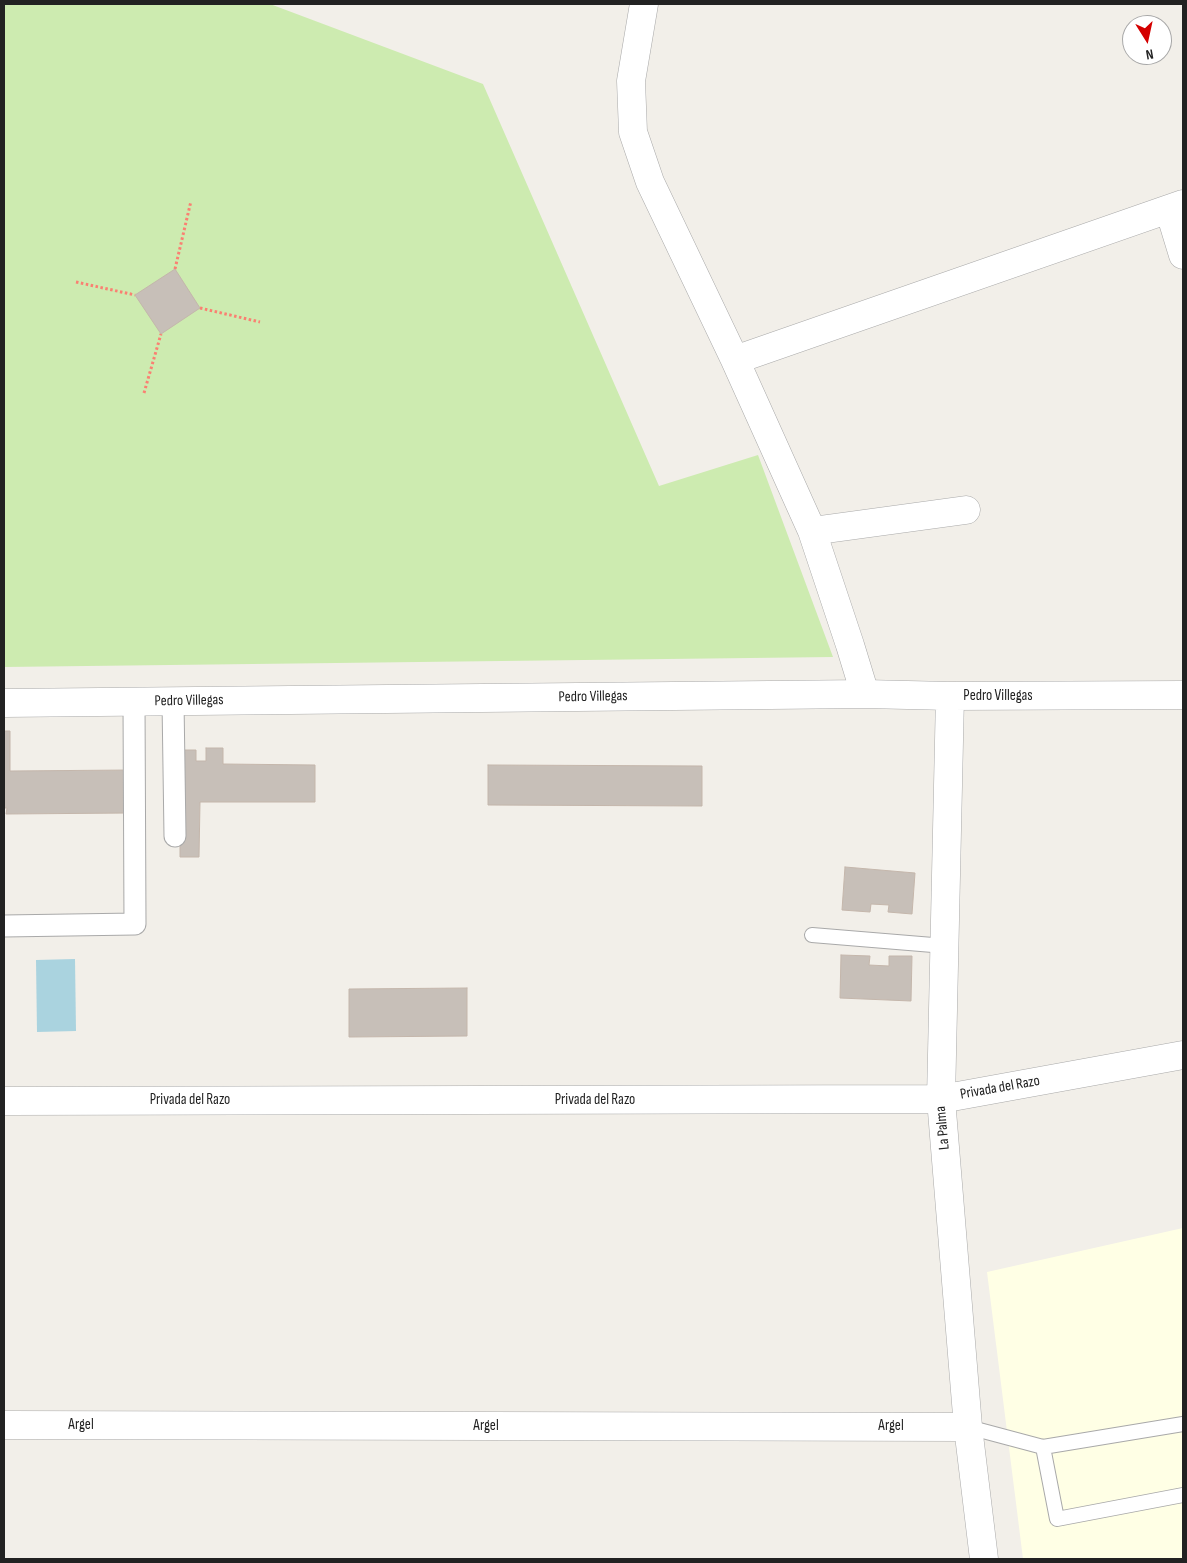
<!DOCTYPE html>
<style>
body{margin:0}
#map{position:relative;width:1187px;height:1563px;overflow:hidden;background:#f2efe9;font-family:"Sofia Sans Condensed",sans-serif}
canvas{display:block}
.frame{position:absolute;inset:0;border:5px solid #222;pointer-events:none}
.north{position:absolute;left:1122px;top:15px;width:50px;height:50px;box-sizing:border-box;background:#fff;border:1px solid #a7a7a7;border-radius:50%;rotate:170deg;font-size:14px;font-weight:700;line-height:20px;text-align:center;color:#222}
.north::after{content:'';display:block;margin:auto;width:18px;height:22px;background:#d40000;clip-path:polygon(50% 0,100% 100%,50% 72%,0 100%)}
</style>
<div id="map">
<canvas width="1187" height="1563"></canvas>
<div class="frame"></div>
<div class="north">N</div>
</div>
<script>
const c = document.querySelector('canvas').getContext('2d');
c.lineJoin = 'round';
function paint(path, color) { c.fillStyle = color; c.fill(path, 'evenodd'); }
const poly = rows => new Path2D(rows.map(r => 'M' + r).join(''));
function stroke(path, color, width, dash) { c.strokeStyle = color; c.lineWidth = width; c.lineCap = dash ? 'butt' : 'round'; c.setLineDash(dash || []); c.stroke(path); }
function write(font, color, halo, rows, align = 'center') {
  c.font = font + ' "Sofia Sans Condensed",sans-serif'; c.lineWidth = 4; c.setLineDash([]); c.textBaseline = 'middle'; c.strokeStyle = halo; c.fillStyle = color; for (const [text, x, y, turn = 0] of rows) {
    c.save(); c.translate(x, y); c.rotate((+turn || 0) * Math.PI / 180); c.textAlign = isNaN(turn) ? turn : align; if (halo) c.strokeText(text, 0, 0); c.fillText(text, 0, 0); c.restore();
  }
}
paint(poly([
 [1183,1228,1183,1559,1023,1559,987,1272]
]), '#ffffe5');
paint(poly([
 [4,4,270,4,483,84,659,486,758,455,833,657,4,667]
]), '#cdebb0');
paint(poly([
 [75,959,76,1031,37,1032,36,960]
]), '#aad3df');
const building = poly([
 [175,269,200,308,161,334,135,295,175,269],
 [4,731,10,731,10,771,129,770,129,813,6,814,7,808,4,808,4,731],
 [206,748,223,748,223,764,315,765,315,802,200,802,199,857,180,857,180,750,196,750,196,761,206,761,206,748],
 [488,765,702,766,702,806,488,805,488,765],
 [845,867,915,873,912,914,888,912,889,905,871,904,870,912,842,910,845,867],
 [841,955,870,956,869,965,889,966,889,956,912,956,911,1001,840,998,841,955],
 [467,988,467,1036,349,1037,349,989,467,988]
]);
paint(building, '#c7bfb8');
stroke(building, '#c4b6ab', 1);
const service = poly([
 [812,935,945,946],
 [968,1427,1043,1447,1183,1424],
 [1043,1447,1057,1519,1183,1495]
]);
const pedestrian = poly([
 [173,701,175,836],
 [4,926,135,924,134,702]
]);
const minor = poly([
 [644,4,631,81,633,132,650,182,735,360,812,531,850,645,865,694],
 [1169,209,1183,255],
 [735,360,1183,204],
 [812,531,966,510],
 [950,696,941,1099,968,1427,984,1559],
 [4,703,865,694,950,696,1183,695],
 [4,1101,941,1099,1183,1055],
 [4,1425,968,1427]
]);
stroke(service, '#a9a9a9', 16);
stroke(pedestrian, '#a9a9a9', 23);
stroke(minor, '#a9a9a9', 29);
stroke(poly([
 [175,269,191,201],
 [76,282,135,295],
 [200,308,260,322],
 [144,393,161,334]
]), '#fa8072', 3, [2.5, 2.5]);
stroke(service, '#fff', 14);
stroke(pedestrian, '#fff', 21);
stroke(minor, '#fff', 28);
write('15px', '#222', '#fff', [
 ["Pedro Villegas",998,696],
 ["Pedro Villegas",593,697,-1],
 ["Pedro Villegas",189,701,-1],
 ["Privada del Razo",1000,1088,-10],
 ["Privada del Razo",190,1100],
 ["Privada del Razo",595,1100],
 ["La Palma",943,1128,-95],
 ["Argel",81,1425],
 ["Argel",486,1426],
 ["Argel",891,1426]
]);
</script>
